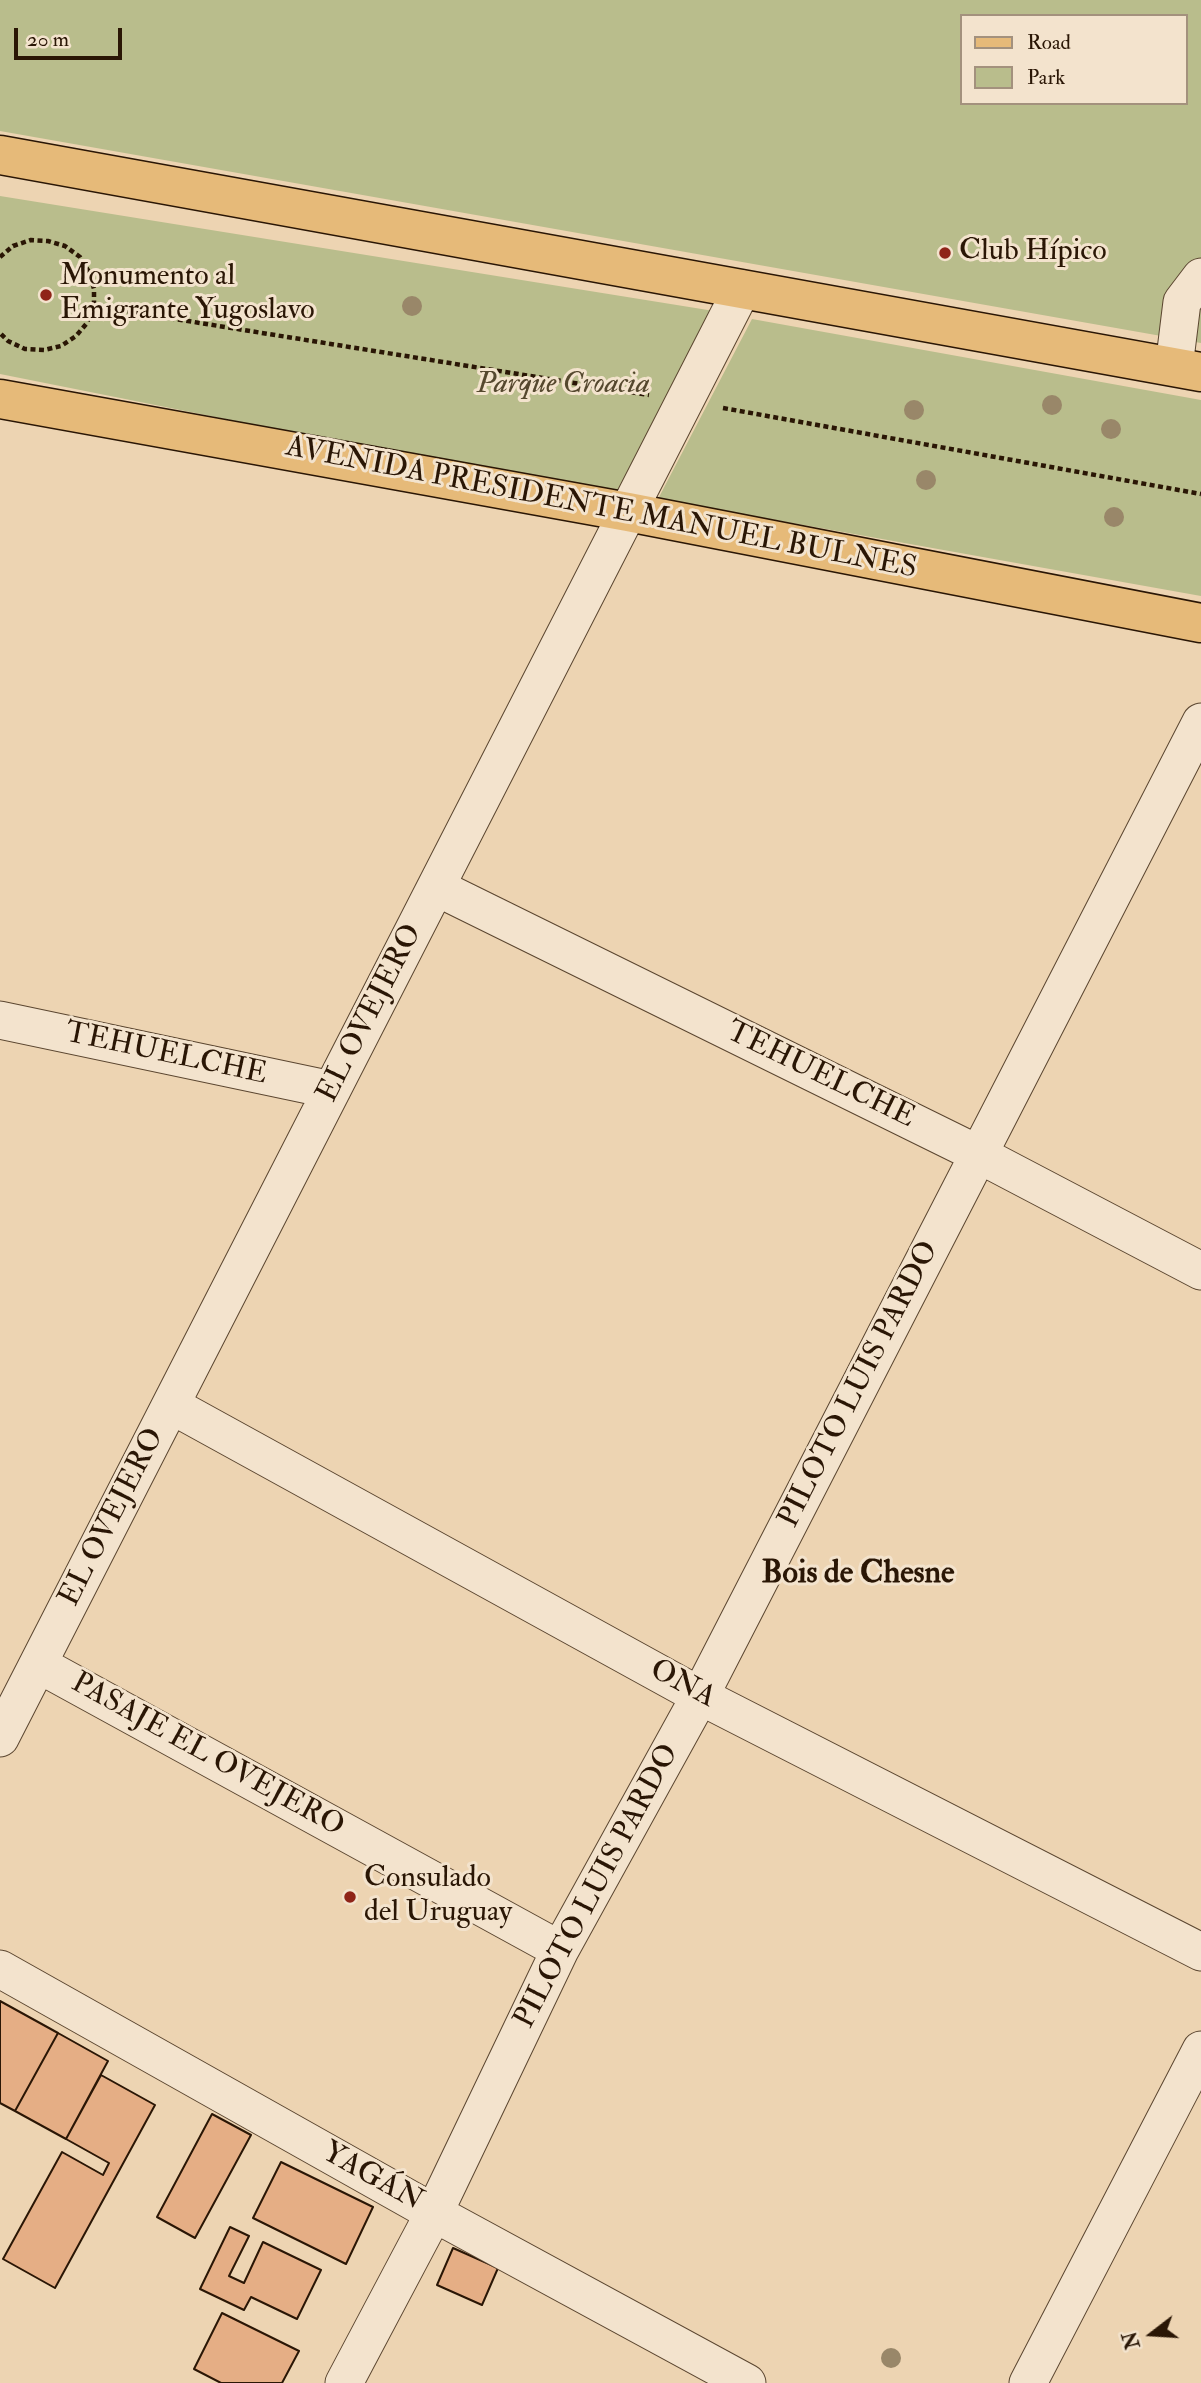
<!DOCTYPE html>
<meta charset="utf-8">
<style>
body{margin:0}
#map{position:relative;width:1201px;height:2383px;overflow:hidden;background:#edd4b2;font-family:"IM FELL Double Pica",serif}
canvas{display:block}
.legend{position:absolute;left:960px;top:14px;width:228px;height:91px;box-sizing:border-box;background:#f3e3cd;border:2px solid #a3917d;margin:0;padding:9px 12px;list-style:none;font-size:21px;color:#2a1605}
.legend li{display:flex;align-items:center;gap:14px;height:35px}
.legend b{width:35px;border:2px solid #a3917d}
.north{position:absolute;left:1117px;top:2299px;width:70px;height:70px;-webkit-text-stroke:5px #f3e3cd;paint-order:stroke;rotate:253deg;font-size:19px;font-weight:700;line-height:28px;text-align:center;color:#2a1605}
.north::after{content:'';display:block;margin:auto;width:24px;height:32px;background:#2a1605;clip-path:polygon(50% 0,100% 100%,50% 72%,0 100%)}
.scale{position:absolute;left:14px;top:28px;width:108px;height:32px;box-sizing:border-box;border:4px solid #2a1605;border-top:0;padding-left:9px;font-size:21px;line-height:24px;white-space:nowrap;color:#2a1605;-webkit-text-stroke:5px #f3e3cd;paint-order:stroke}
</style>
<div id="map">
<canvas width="1201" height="2383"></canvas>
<ul class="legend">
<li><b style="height:9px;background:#e6ba79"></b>Road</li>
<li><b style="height:19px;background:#b9bd8c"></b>Park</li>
</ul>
<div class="north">N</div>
<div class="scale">20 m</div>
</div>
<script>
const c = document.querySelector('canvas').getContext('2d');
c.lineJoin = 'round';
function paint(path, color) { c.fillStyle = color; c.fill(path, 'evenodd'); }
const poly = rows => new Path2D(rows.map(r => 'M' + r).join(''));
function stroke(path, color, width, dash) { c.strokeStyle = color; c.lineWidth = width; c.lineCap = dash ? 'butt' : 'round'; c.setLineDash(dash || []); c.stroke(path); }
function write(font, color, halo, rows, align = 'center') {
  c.font = font + ' "IM FELL Double Pica",serif'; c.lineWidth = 6; c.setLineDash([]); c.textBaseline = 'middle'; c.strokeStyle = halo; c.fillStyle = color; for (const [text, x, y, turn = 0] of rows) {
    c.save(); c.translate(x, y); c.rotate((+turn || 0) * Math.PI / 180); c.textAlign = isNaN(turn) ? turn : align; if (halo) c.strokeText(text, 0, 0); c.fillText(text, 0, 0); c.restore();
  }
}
paint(poly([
 [0,0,1201,0,1201,343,0,131],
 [961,16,1185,16,1185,103,961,103],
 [0,196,714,311,621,498,0,374],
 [752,319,1201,400,1201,596,658,499]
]), '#b9bd8c');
const building = poly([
 [0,2001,58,2033,15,2111,0,2103,0,2001],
 [58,2033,108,2061,66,2139,15,2111,58,2033],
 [101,2075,155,2105,55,2288,3,2259,62,2152,103,2175,109,2163,66,2139,101,2075],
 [212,2114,251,2135,195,2238,157,2217,212,2114],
 [281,2162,373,2207,346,2264,253,2218,281,2162],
 [230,2227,249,2236,229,2276,244,2283,263,2242,321,2270,297,2319,251,2297,244,2310,200,2289,230,2227],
 [453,2248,498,2268,482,2305,437,2285,453,2248],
 [222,2313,299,2351,282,2383,221,2383,194,2369,222,2313]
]);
paint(building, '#e5ae85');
stroke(building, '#2a1605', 2);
const minor = poly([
 [1174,367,1182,302,1201,277],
 [436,887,978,1154,1201,1271],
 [0,1020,332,1090],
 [171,1405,700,1696,1201,1952],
 [38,1664,560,1950],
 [0,1738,742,289],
 [0,1969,434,2213,747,2383],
 [344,2383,434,2213,560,1950,700,1696,1201,722],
 [1028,2383,1201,2050]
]);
const major = poly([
 [0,155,1201,372],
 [0,399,628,512,1201,623]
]);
stroke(minor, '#5b4630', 39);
stroke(major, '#2a1605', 41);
stroke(poly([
 [0,257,13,246,31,240,48,241,65,246,80,257,89,272,94,289,94,306,87,323,76,336,61,346,44,350,25,349,8,341,0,333],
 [94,306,649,395],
 [723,408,1201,494]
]), '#2a1605', 4.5, [5, 3.5]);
stroke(minor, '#f3e3cd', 37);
stroke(major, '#e6ba79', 38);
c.fillStyle = '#998769';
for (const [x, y] of [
 [412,306],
 [1052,405],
 [914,410],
 [1111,429],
 [926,480],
 [1114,517],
 [891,2358]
]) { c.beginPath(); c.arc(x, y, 10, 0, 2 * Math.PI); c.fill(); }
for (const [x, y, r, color] of [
 [945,253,7,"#8f2418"],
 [46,295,7,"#8f2418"],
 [350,1897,7,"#8f2418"]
]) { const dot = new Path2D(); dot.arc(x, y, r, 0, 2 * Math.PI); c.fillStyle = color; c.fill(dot); stroke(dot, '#f3e3cd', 2.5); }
write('30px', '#2a1605', '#f3e3cd', [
 ["Club Hípico",959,253],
 ["Monumento al",60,278],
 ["Emigrante Yugoslavo",60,312],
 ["Consulado",364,1880],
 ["del Uruguay",364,1914]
], 'left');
write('italic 30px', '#55482e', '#f3e3cd', [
 ["Parque Croacia",563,386]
]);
write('30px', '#2a1605', '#f3e3cd', [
 ["AVENIDA PRESIDENTE MANUEL BULNES",601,509,11],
 ["EL OVEJERO",371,1014,-63],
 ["TEHUELCHE",166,1055,12],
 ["TEHUELCHE",820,1076,26],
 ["PILOTO LUIS PARDO",860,1385,-63],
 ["EL OVEJERO",113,1518,-63],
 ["ONA",682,1685,28],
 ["PASAJE EL OVEJERO",207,1756,29],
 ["PILOTO LUIS PARDO",598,1887,-62],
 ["YAGÁN",372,2178,29]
]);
write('bold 32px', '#2a1605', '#f3e3cd', [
 ["Bois de Chesne",858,1575]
]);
</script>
